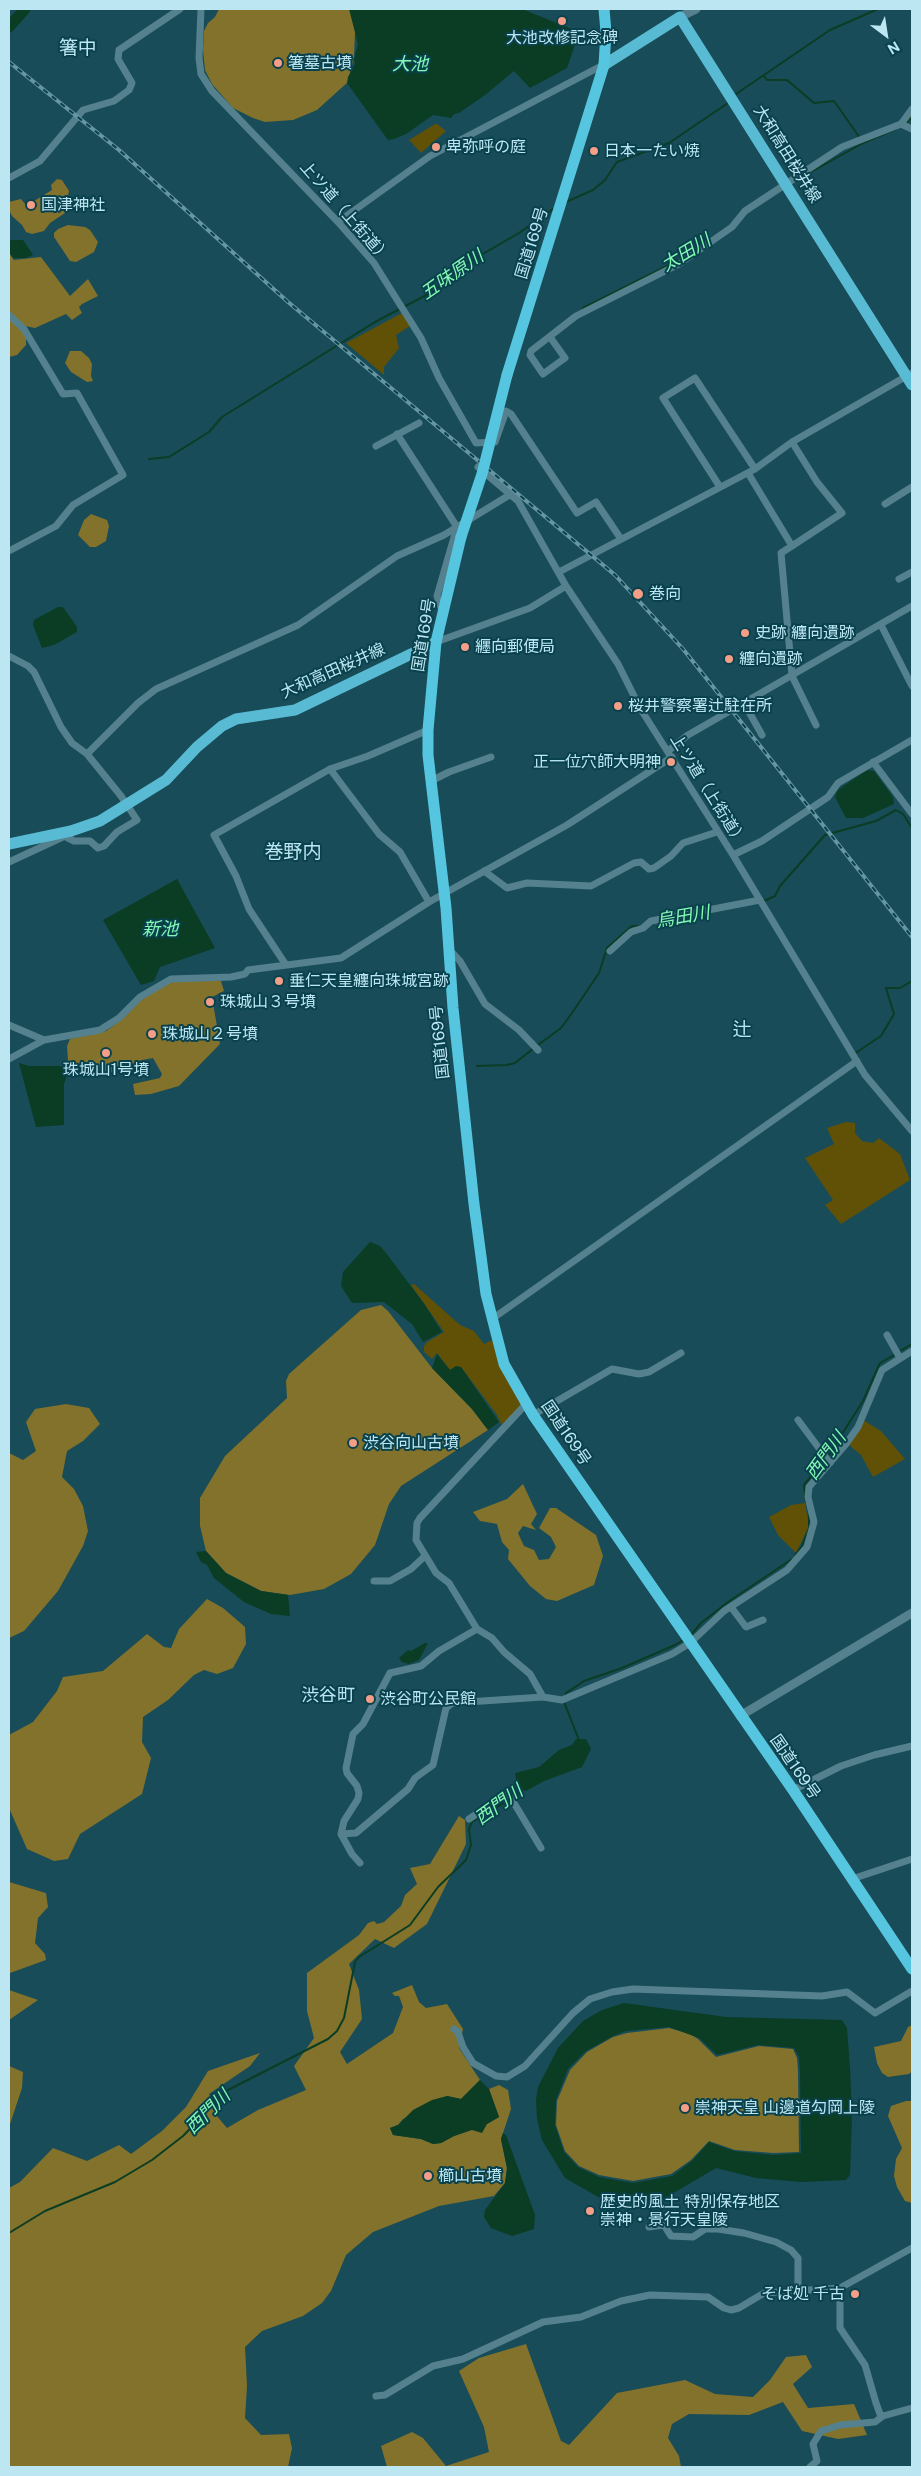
<!DOCTYPE html>
<meta charset="utf-8">
<style>
body{margin:0}
#map{position:relative;width:921px;height:2476px;overflow:hidden;background:#184c58;font-family:"Public Sans",sans-serif}
canvas{display:block}
.frame{position:absolute;inset:0;border:10px solid #bbe6f2;pointer-events:none}
.north{position:absolute;left:861px;top:10px;width:50px;height:50px;-webkit-text-stroke:4px #09414d;paint-order:stroke;rotate:149deg;font-size:14px;font-weight:700;line-height:20px;text-align:center;color:#bbe6f2}
.north::after{content:'';display:block;margin:auto;width:18px;height:22px;background:#bbe6f2;clip-path:polygon(50% 0,100% 100%,50% 72%,0 100%)}
</style>
<div id="map">
<canvas width="921" height="2476"></canvas>
<div class="frame"></div>
<div class="north">N</div>
</div>
<script>
const c = document.querySelector('canvas').getContext('2d');
c.lineJoin = 'round';
function paint(path, color) { c.fillStyle = color; c.fill(path, 'evenodd'); }
const poly = rows => new Path2D(rows.map(r => 'M' + r).join(''));
function stroke(path, color, width, dash) { c.strokeStyle = color; c.lineWidth = width; c.lineCap = dash ? 'butt' : 'round'; c.setLineDash(dash || []); c.stroke(path); }
function write(font, color, halo, rows, align = 'center') {
  c.font = font + ' "Public Sans","Noto Sans JP",sans-serif'; c.lineWidth = 4; c.setLineDash([]); c.textBaseline = 'middle'; c.strokeStyle = halo; c.fillStyle = color; for (const [text, x, y, turn = 0] of rows) {
    c.save(); c.translate(x, y); c.rotate((+turn || 0) * Math.PI / 180); c.textAlign = isNaN(turn) ? turn : align; if (halo) c.strokeText(text, 0, 0); c.fillText(text, 0, 0); c.restore();
  }
}
paint(poly([
 [435,124,437,124,446,131,421,153,409,140],
 [402,313,410,326,396,335,399,348,384,367,384,375,346,343],
 [846,1122,855,1123,855,1133,862,1141,873,1143,879,1138,900,1154,910,1180,841,1224,825,1205,833,1200,805,1158,834,1144,827,1128],
 [414,1284,460,1325,474,1331,484,1344,492,1340,524,1404,505,1422,501,1424,497,1415,461,1367,450,1370,437,1353,432,1359,424,1352,424,1346,427,1342,444,1332,411,1285],
 [863,1420,881,1431,905,1459,873,1477,861,1455,848,1444],
 [805,1503,809,1526,796,1553,778,1535,769,1517,791,1505]
]), '#605107');
paint(poly([
 [219,9,356,9,354,57,348,82,317,110,293,120,265,122,253,118,233,108,212,84,205,70,203,50,204,31,208,23,215,17],
 [57,179,62,180,69,191,65,213,50,223,44,231,32,234,26,232,22,225,12,216,9,210,9,202,21,199,29,209,36,205,34,201,52,190,51,185],
 [68,225,85,227,90,230,98,242,94,252,76,262,70,261,54,237,54,233,58,229],
 [9,253,14,260,41,257,70,296,88,279,98,296,82,304,79,307,82,313,72,320,66,314,35,328,25,326,9,313],
 [9,317,26,334,26,345,17,355,9,357],
 [70,351,81,351,89,358,92,364,91,376,93,381,87,382,71,372,65,363],
 [91,514,107,520,109,526,106,541,96,547,90,547,78,535,84,520],
 [182,980,221,981,224,991,212,997,220,1044,179,1086,151,1094,135,1095,133,1084,160,1078,162,1074,153,1058,137,1061,124,1070,102,1073,73,1067,68,1061,67,1046,70,1039,106,1031,121,1020,136,1004,146,996,168,983],
 [381,1305,388,1311,432,1368,472,1409,488,1430,401,1486,389,1504,375,1545,351,1574,324,1589,290,1595,261,1591,226,1573,206,1551,200,1526,200,1498,225,1456,287,1398,286,1381,289,1374,361,1310],
 [66,1404,89,1408,100,1424,83,1441,67,1451,62,1477,74,1489,83,1506,88,1531,83,1546,58,1591,24,1631,9,1638,9,1453,23,1460,36,1451,26,1422,35,1409],
 [523,1484,537,1514,531,1524,536,1530,523,1526,518,1533,524,1546,534,1550,539,1560,549,1559,556,1547,551,1537,539,1528,550,1508,556,1508,596,1535,603,1556,594,1585,557,1601,546,1599,530,1586,508,1559,509,1550,502,1542,497,1524,480,1521,473,1512,507,1499],
 [207,1599,223,1608,245,1627,246,1644,233,1668,217,1674,204,1670,194,1675,168,1700,143,1717,142,1742,151,1758,142,1794,80,1834,68,1859,54,1861,27,1849,9,1808,9,1735,33,1722,57,1691,63,1677,103,1671,147,1634,164,1647,171,1648,179,1629],
 [459,1816,465,1820,466,1844,427,1924,394,1948,375,1939,349,1964,359,1990,362,2019,340,2052,347,2064,393,2033,403,2007,399,1996,395,1996,392,1993,412,1985,419,2002,426,2008,447,2004,463,2029,459,2048,480,2080,461,2099,447,2096,403,2119,398,2125,390,2128,393,2135,421,2139,433,2144,441,2143,454,2136,487,2124,499,2117,489,2089,499,2085,508,2090,511,2109,501,2139,507,2168,505,2183,494,2196,439,2206,373,2232,346,2255,331,2291,322,2303,303,2316,262,2331,245,2347,247,2386,245,2418,261,2435,289,2434,292,2448,288,2467,9,2467,9,2188,20,2182,53,2148,87,2161,119,2145,131,2154,162,2131,186,2107,208,2071,260,2053,250,2066,209,2094,216,2115,227,2128,258,2110,306,2090,294,2066,314,2038,307,2011,307,1973,359,1935,368,1923,374,1921,377,1924,384,1922,401,1906,405,1895,417,1884,410,1868,430,1864],
 [9,1882,46,1893,48,1907,38,1918,35,1943,45,1954,46,1960,10,1973],
 [9,1990,38,2000,9,2020],
 [912,2025,912,2071,909,2074,888,2077,882,2073,877,2063,874,2047,901,2041,908,2027],
 [669,2028,690,2034,698,2039,716,2057,759,2046,793,2049,797,2058,798,2071,799,2152,773,2153,735,2150,709,2141,691,2160,671,2174,633,2181,599,2175,579,2166,565,2151,556,2125,557,2101,570,2070,587,2052,613,2037,627,2033],
 [9,2066,23,2072,22,2088,9,2127],
 [906,2101,912,2101,912,2203,905,2201,897,2187,894,2176,896,2159,902,2148,888,2116,891,2106],
 [526,2344,561,2441,569,2445,617,2393,685,2380,715,2394,753,2397,770,2380,786,2357,806,2355,812,2367,793,2384,808,2408,854,2404,867,2435,838,2439,802,2431,783,2402,749,2415,689,2414,672,2424,668,2438,679,2456,681,2467,387,2467,381,2446,412,2432,423,2438,446,2466,489,2452,484,2427,459,2371,479,2358]
]), '#83722b');
paint(poly([
 [349,9,522,9,569,28,574,31,575,34,573,36,577,39,567,68,530,88,514,71,485,95,459,113,454,114,451,118,433,115,406,134,394,139,388,140,347,83,348,77,355,64,354,59,358,44],
 [9,240,23,240,33,255,26,258,13,258,9,252],
 [58,607,63,607,77,627,77,632,54,645,42,648,33,625,34,620],
 [867,770,874,771,893,797,894,804,863,818,846,818,835,797,838,790],
 [177,879,215,948,160,967,154,981,141,985,103,920],
 [19,1063,29,1066,60,1066,68,1071,64,1084,64,1125,36,1127],
 [370,1242,380,1246,386,1253,425,1305,442,1332,423,1342,412,1324,384,1302,352,1303,341,1286,343,1272],
 [437,1354,450,1370,456,1366,461,1367,499,1422,488,1430,472,1409,432,1368],
 [206,1551,226,1573,261,1591,288,1595,290,1616,271,1614,244,1602,214,1578,207,1565,201,1562,196,1552],
 [425,1643,428,1643,419,1660,409,1664,402,1662,399,1658,408,1650,411,1651],
 [576,1739,586,1739,591,1749,582,1767,544,1781,526,1791,519,1789,517,1785,515,1773,539,1767,559,1750,572,1745],
 [624,2003,726,2017,842,2020,847,2028,850,2068,852,2114,850,2175,846,2180,801,2182,756,2178,716,2168,665,2198,639,2203,622,2203,600,2198,565,2178,542,2140,537,2119,536,2100,538,2087,558,2048,583,2021,602,2010],
 [669,2027,699,2038,717,2055,758,2045,794,2048,799,2057,800,2071,801,2153,773,2155,734,2151,709,2142,692,2161,672,2176,633,2183,599,2177,578,2167,564,2152,555,2125,556,2100,568,2069,586,2051,613,2036,626,2031],
 [480,2080,489,2089,499,2117,487,2124,482,2133,472,2130,454,2136,441,2143,433,2144,421,2139,393,2135,390,2128,398,2125,413,2110,432,2100,447,2096,461,2099],
 [503,2133,506,2135,535,2215,534,2229,512,2236,491,2228,484,2217,485,2210,505,2183,507,2168,501,2139]
]), '#0a3d23');
stroke(poly([
 [764,76,767,80,787,80,814,103,834,101,860,138],
 [736,94,830,30,878,9],
 [905,124,912,117],
 [809,173,863,143,896,129],
 [566,202,593,190,605,180,617,162,669,143,728,103],
 [583,308,679,260],
 [149,459,169,457,209,432,222,417,375,322,434,291,462,266,519,233,553,209],
 [764,901,775,896,780,886,825,835,876,821,896,810,903,814,912,828],
 [664,922,691,917],
 [538,1045,561,1028,572,1013,599,973,607,948,632,926,639,926],
 [854,1054,881,1036,894,1014,886,988,900,988,912,981],
 [477,1066,507,1065,515,1063,534,1048],
 [900,1351,912,1344],
 [828,1456,863,1401,880,1363,896,1354],
 [806,1502,804,1485,825,1459],
 [795,1555,802,1546,809,1529,809,1516],
 [691,1635,701,1623,728,1602,792,1559],
 [565,1697,566,1693,584,1681,622,1668,675,1645,685,1639],
 [564,1702,579,1740],
 [513,1798,523,1789],
 [9,2233,45,2211,115,2182,152,2160,183,2136,226,2091,328,2039,337,2031,344,2018,355,1962,359,1957,410,1925,438,1887,466,1860,471,1845,469,1829,472,1822,509,1800]
]), '#0a3d23', 2);
stroke(poly([
 [9,27,25,9]
]), '#0a3d23', 11);
stroke(poly([
 [201,9,199,58,201,74,212,91,338,222,374,263,421,338,439,378,476,443,495,442,506,411,511,414,577,513,596,502,621,539],
 [901,124,912,129],
 [9,178,40,161,83,110,114,101,129,90,132,83,118,59,119,50,180,9],
 [338,222,430,156,603,65],
 [9,315,24,329,63,394,77,393,123,475,73,505,56,526,9,551],
 [550,337,565,358,543,374,530,355,531,351,576,316,679,264,732,227,745,211,842,147,901,124,912,109],
 [397,434,457,527,437,596,442,610],
 [792,442,817,482,842,513,792,546],
 [376,446,419,423],
 [478,467,518,501,566,586,618,664,640,708,733,855,865,1075,912,1131],
 [748,473,792,546,781,553,792,676,816,725],
 [720,487,663,398,695,378,755,469],
 [885,504,912,487],
 [559,572,755,469,792,442,912,373],
 [899,579,912,572],
 [881,625,912,686],
 [436,642,530,608,566,586],
 [9,656,28,666,34,672,61,727,72,743,87,754,121,796,137,820,117,832,104,846,98,848,90,841,74,841,64,836],
 [744,703,762,735],
 [668,751,688,735,912,606],
 [87,754,138,703,156,689,298,625,397,556,444,535,511,494],
 [873,762,912,814],
 [330,769,379,834,400,852,429,902],
 [431,781,449,772,491,757],
 [733,855,762,841,828,797,838,783,912,740],
 [9,862,65,836],
 [484,871,507,888,527,883,591,886,634,863,641,862,649,869,654,868,671,856,683,843,717,832],
 [449,949,460,961,485,1004,519,1030,538,1050],
 [610,951,631,932,643,928,651,921,760,900],
 [286,965,249,909,236,876,214,835,330,769,368,756,428,730],
 [9,1025,44,1040],
 [9,1059,44,1040,100,1030,119,1018,140,997,171,979,231,977,245,974,248,970,341,958,429,902,567,825,672,757],
 [492,1319,857,1061],
 [887,1335,900,1358],
 [526,1404,420,1518,417,1523,416,1540,436,1573,449,1583,477,1629,492,1638,504,1652,530,1674,543,1697],
 [533,1415,612,1369,639,1374,649,1372,681,1353],
 [798,1420,830,1463],
 [374,1581,390,1581,411,1569,425,1556],
 [731,1607,746,1627,763,1620],
 [793,1790,841,1766,874,1755,912,1746],
 [469,1819,508,1793,541,1848],
 [341,1834,356,1833,408,1789,415,1778,433,1765,446,1708,452,1703,543,1697,562,1700,672,1654,690,1643,724,1611,787,1570,807,1547,814,1522,808,1497,809,1487,846,1444,858,1427,882,1370,912,1351],
 [360,1863,352,1854,341,1834,344,1821,358,1799,359,1793,357,1786,347,1773,346,1768,353,1734,363,1724,390,1673,421,1666,439,1651,477,1629],
 [852,1879,912,1859],
 [454,2029,458,2032,463,2047,473,2063,496,2076,507,2077,525,2066,573,2013,590,1999,612,1992,633,1989,822,1996,847,1992,875,2013,912,1991],
 [649,2227,664,2225,671,2236,693,2237,705,2229,718,2229,744,2233,776,2242,791,2250,798,2258,798,2291],
 [840,2288,840,2328,865,2365,876,2403,880,2414,883,2416],
 [376,2396,385,2395,433,2366,463,2359,543,2322,581,2317,621,2301,650,2295,708,2297,724,2308,731,2310,739,2308,764,2293,840,2288,912,2248],
 [810,2467,817,2461,813,2444,821,2431,840,2425,875,2422,883,2416,912,2408]
]), '#54818d', 7);
stroke(poly([
 [680,17,696,9],
 [740,1716,912,1613]
]), '#54818d', 9);
stroke(poly([
 [604,65,680,17,912,385],
 [9,844,71,831,100,821,166,780,197,747,222,726,236,719,295,710,436,642]
]), '#58bbd3', 11);
stroke(poly([
 [507,375,604,65,606,32,604,9],
 [461,537,436,642,428,730,428,755,446,908,453,1008,474,1204,486,1294,504,1364,533,1415,793,1790,912,1969]
]), '#56c6e0', 11);
const rail = poly([
 [9,62,119,150,288,302,615,575,683,649,912,937]
]);
stroke(rail, '#6696a2', 4);
stroke(rail, '#09414d', 2, [5.5]);
stroke(poly([
 [461,537,482,474,507,375]
]), '#56c6e0', 11);
for (const [x, y, r, color] of [
 [562,21,5,"#f49e87"],
 [278,63,5,"#f49e87"],
 [436,147,5,"#f49e87"],
 [594,151,5,"#f49e87"],
 [31,205,5,"#f49e87"],
 [638,594,6,"#f49e87"],
 [745,633,5,"#f49e87"],
 [465,647,5,"#f49e87"],
 [729,659,5,"#f49e87"],
 [618,706,5,"#f49e87"],
 [671,762,5,"#f49e87"],
 [279,981,5,"#f49e87"],
 [210,1002,5,"#f49e87"],
 [152,1034,5,"#f49e87"],
 [106,1053,5,"#f49e87"],
 [353,1443,5,"#f49e87"],
 [370,1699,5,"#f49e87"],
 [685,2108,5,"#f49e87"],
 [428,2176,5,"#f49e87"],
 [590,2211,5,"#f49e87"],
 [855,2294,5,"#f49e87"]
]) { const dot = new Path2D(); dot.arc(x, y, r, 0, 2 * Math.PI); c.fillStyle = color; c.fill(dot); stroke(dot, '#09414d', 2); }
write('16px', '#bbe6f2', '#09414d', [
 ["大池改修記念碑",562,38,"center"],
 ["箸墓古墳",288,63],
 ["卑弥呼の庭",446,147],
 ["日本一たい焼",604,151],
 ["国津神社",41,205],
 ["巻向",649,594],
 ["史跡 纏向遺跡",755,633],
 ["纒向郵便局",475,647],
 ["纏向遺跡",739,659],
 ["桜井警察署辻駐在所",628,706],
 ["正一位穴師大明神",661,762,"right"],
 ["垂仁天皇纏向珠城宮跡",289,981],
 ["珠城山３号墳",220,1002],
 ["珠城山２号墳",162,1034],
 ["珠城山1号墳",106,1070,"center"],
 ["渋谷向山古墳",363,1443],
 ["渋谷町公民館",380,1699],
 ["崇神天皇 山邊道勾岡上陵",695,2108],
 ["櫛山古墳",438,2176],
 ["歴史的風土 特別保存地区",600,2202],
 ["崇神・景行天皇陵",600,2220],
 ["そば処 千古",845,2294,"right"]
], 'left');
write('16px', '#bbe6f2', '#09414d', [
 ["大和高田桜井線",787,154,58],
 ["上ツ道（上街道）",345,212,49],
 ["国道169号",532,243,-73],
 ["国道169号",424,635,-81],
 ["大和高田桜井線",333,671,-24],
 ["上ツ道（上街道）",708,790,58],
 ["国道169号",440,1042,-96],
 ["国道169号",566,1433,56],
 ["国道169号",795,1767,55]
]);
write('italic 18px', '#83f9b4', '#09414d', [
 ["大池",410,64],
 ["太田川",686,253,-31],
 ["五味原川",452,275,-35],
 ["烏田川",683,917,-10],
 ["新池",160,929],
 ["西門川",826,1456,-54],
 ["西門川",499,1805,-36],
 ["西門川",208,2112,-44]
]);
write('18px', '#bbe6f2', '#09414d', [
 ["渋谷町",328,1695]
]);
write('19px', '#bbe6f2', '#09414d', [
 ["箸中",78,48],
 ["巻野内",293,852],
 ["辻",742,1030]
]);
</script>
